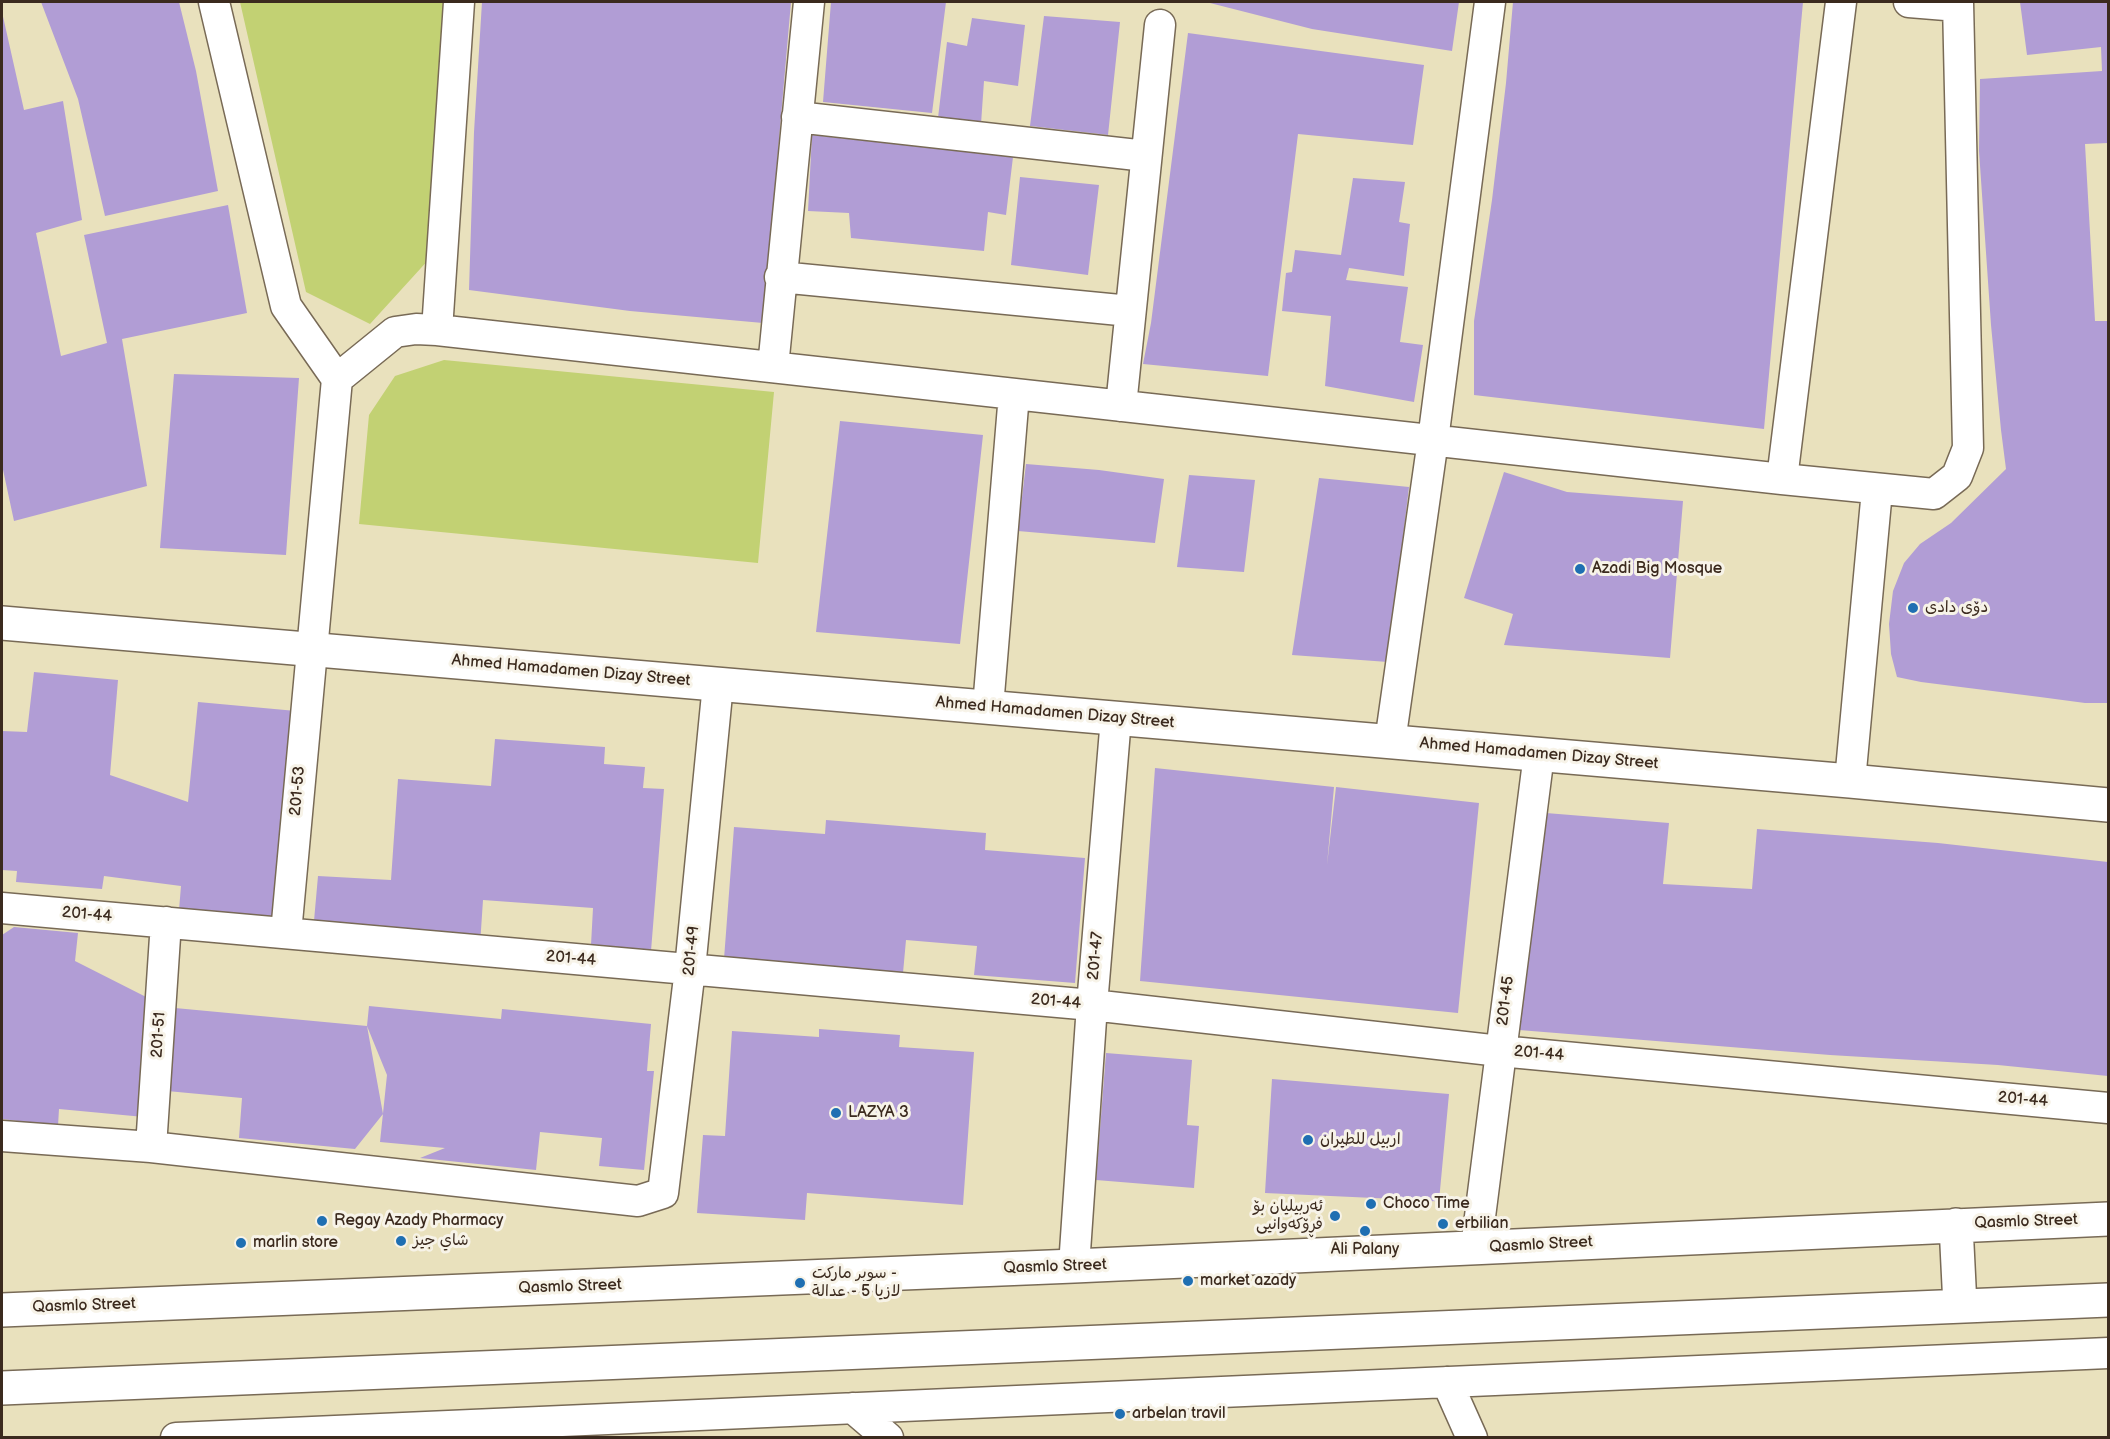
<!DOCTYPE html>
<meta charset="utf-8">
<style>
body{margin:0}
#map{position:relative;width:2110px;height:1439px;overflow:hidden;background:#e9e1bd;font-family:"Balsamiq Sans",sans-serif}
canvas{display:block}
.frame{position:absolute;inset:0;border:3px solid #3b2a1e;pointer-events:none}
</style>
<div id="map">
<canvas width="2110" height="1439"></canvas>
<div class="frame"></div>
</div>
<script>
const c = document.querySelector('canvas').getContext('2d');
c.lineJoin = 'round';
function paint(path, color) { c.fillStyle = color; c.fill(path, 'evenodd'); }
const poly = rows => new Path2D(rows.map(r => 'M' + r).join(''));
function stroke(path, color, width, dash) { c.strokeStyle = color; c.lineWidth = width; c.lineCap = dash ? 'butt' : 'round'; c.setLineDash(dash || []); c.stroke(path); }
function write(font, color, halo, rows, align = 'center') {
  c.font = font + ' "Balsamiq Sans","Playpen Sans Arabic",sans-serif'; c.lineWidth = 6; c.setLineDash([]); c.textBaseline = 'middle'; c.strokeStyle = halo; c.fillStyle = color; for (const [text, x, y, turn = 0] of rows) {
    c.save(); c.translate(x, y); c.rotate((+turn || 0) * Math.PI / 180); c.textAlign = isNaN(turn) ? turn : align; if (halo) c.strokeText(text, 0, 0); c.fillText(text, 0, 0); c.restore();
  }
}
paint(poly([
 [240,2,443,2,431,257,370,324,306,292],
 [444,360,774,392,758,563,359,524,369,415,395,376]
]), '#c2d173');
paint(poly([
 [41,2,179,2,196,71,218,191,105,216,78,99],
 [482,2,791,2,763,323,630,311,469,290,474,132],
 [831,2,946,2,932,113,823,102],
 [1206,2,1459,2,1452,51,1312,29],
 [1513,2,1803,2,1764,429,1474,395,1474,321,1492,200,1506,83],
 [2020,2,2108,2,2108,143,2085,144,2095,321,2108,321,2108,703,2085,703,2040,697,1921,682,1897,677,1891,654,1889,624,1893,591,1904,563,1920,544,1951,523,2006,469,2001,430,1991,325,1979,151,1980,79,2102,71,2101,47,2027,55],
 [2,12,24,110,63,101,82,220,36,233,61,356,107,343,84,235,228,205,247,313,122,339,147,486,14,521,2,465],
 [1044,16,1120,22,1108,135,1030,126],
 [972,18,1025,25,1018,86,984,81,981,124,938,118,947,42,967,46],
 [1188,33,1424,65,1413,145,1298,134,1268,376,1143,364,1151,323],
 [812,135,1013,157,1006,215,988,212,984,251,851,238,849,213,808,211],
 [1020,177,1099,185,1088,275,1011,265],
 [1353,178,1405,182,1399,222,1410,224,1404,276,1349,268,1346,280,1408,287,1400,342,1423,345,1414,402,1325,386,1331,316,1282,311,1286,273,1292,272,1295,250,1341,255],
 [174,374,299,378,286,555,160,548],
 [840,421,983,435,960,644,816,632],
 [1026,464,1099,470,1164,479,1155,543,1018,531],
 [1504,472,1567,492,1683,501,1670,658,1504,645,1513,614,1464,598],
 [1189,475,1255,480,1244,572,1177,567],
 [1319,478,1409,487,1388,662,1292,655],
 [34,672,118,680,110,775,188,802,198,702,296,711,276,919,179,910,181,886,104,876,102,889,16,882,17,871,2,870,2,731,27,732],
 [495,739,605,747,604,764,645,767,643,788,664,789,651,951,591,945,593,908,483,900,480,945,313,932,318,876,391,880,398,779,491,786],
 [1155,768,1334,787,1327,865,1336,787,1479,803,1458,1013,1140,981],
 [1546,813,1669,823,1663,884,1752,889,1757,829,1938,843,2108,862,2108,1076,1998,1065,1830,1055,1519,1030],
 [826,820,986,833,985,850,1085,858,1075,983,974,975,977,946,906,940,903,973,724,959,734,827,825,834],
 [14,927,78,933,75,961,156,1002,144,1117,59,1109,58,1126,2,1119,2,935],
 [369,1006,501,1019,502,1009,651,1024,647,1071,654,1071,644,1170,599,1166,602,1138,540,1132,536,1170,420,1158,445,1148,380,1142,387,1075,367,1026],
 [175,1008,367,1026,383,1114,355,1149,239,1138,242,1098,167,1091],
 [819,1029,900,1035,899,1047,974,1052,963,1205,807,1193,805,1220,697,1213,703,1135,725,1136,732,1031,819,1037],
 [1106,1053,1192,1060,1187,1125,1199,1126,1194,1188,1096,1180],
 [1272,1079,1449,1094,1439,1201,1403,1202,1396,1199,1265,1193]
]), '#b19dd5');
const street = poly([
 [214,2,286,306,337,379,286,933],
 [1909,2,1958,6],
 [797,117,1146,156],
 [780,277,1130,311],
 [437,330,459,2],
 [773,367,809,2],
 [337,379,395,332,416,329,437,330,1782,479,1934,494,1957,476,1968,448,1958,2],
 [1121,406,1160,25],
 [1782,479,1841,2],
 [988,707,1014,394],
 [1390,742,1433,440,1490,2],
 [1850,781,1877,490],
 [2,908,1092,1005,1500,1051,2108,1108],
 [2,1136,151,1147,638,1201,663,1193,690,969,718,684],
 [151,1147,166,922],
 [1476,1248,1539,754],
 [1074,1266,1092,1005,1116,718],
 [1447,1382,1472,1438],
 [853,1408,888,1438],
 [176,1438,2108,1353]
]);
const secondary = poly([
 [2,623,1850,781,2108,805],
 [1956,1225,1960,1306],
 [2,1310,1074,1266,2108,1219],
 [2,1388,2108,1300]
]);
stroke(street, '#786a56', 33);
stroke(secondary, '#786a56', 36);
stroke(street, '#fff', 30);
stroke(secondary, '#fff', 33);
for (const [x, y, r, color] of [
 [1580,569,6,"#1f6fb2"],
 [1913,608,6,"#1f6fb2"],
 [836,1113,6,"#1f6fb2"],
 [1308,1140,6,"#1f6fb2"],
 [1371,1204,6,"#1f6fb2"],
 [1335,1216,6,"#1f6fb2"],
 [322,1221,6,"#1f6fb2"],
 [1443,1224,6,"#1f6fb2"],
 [1365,1231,6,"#1f6fb2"],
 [401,1241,6,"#1f6fb2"],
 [241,1243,6,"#1f6fb2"],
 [1188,1281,6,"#1f6fb2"],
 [800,1283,6,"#1f6fb2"],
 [1120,1414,6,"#1f6fb2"]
]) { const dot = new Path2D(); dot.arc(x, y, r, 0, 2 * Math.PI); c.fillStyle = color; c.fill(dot); stroke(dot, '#f7f3e8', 2); }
write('16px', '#3b2a1e', '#f7f3e8', [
 ["Azadi Big Mosque",1592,569],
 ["دۆى دادى",1925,608],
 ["LAZYA 3",848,1113],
 ["اربيل للطيران",1320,1140],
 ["Choco Time",1383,1204],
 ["ئەربیلیان بۆ",1323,1207,"right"],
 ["فڕۆکەوانیی",1323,1225,"right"],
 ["Regay Azady Pharmacy",334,1221],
 ["erbilian",1455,1224],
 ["شاي جيز",413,1241],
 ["marlin store",253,1243],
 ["Ali Palany",1365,1250,"center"],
 ["سوبر ماركت -",812,1274],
 ["لازيا 5 - عدالة",812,1292],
 ["market azady",1200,1281],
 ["arbelan travil",1132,1414]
], 'left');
write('16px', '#3b2a1e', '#f7f3e8', [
 ["Ahmed Hamadamen Dizay Street",571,671,5],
 ["Ahmed Hamadamen Dizay Street",1055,713,5],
 ["Ahmed Hamadamen Dizay Street",1539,754,5],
 ["201-53",298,791,-85],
 ["201-44",87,915,5],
 ["201-49",692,951,-84],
 ["201-47",1096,956,-85],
 ["201-44",571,959,5],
 ["201-45",1506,1001,-83],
 ["201-44",1056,1002,5],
 ["201-51",159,1035,-86],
 ["201-44",1539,1054,5],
 ["201-44",2023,1100,5],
 ["Qasmlo Street",2026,1222,-2],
 ["Qasmlo Street",1541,1245,-3],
 ["Qasmlo Street",1055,1267,-2],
 ["Qasmlo Street",570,1287,-2],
 ["Qasmlo Street",84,1306,-2]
]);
</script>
